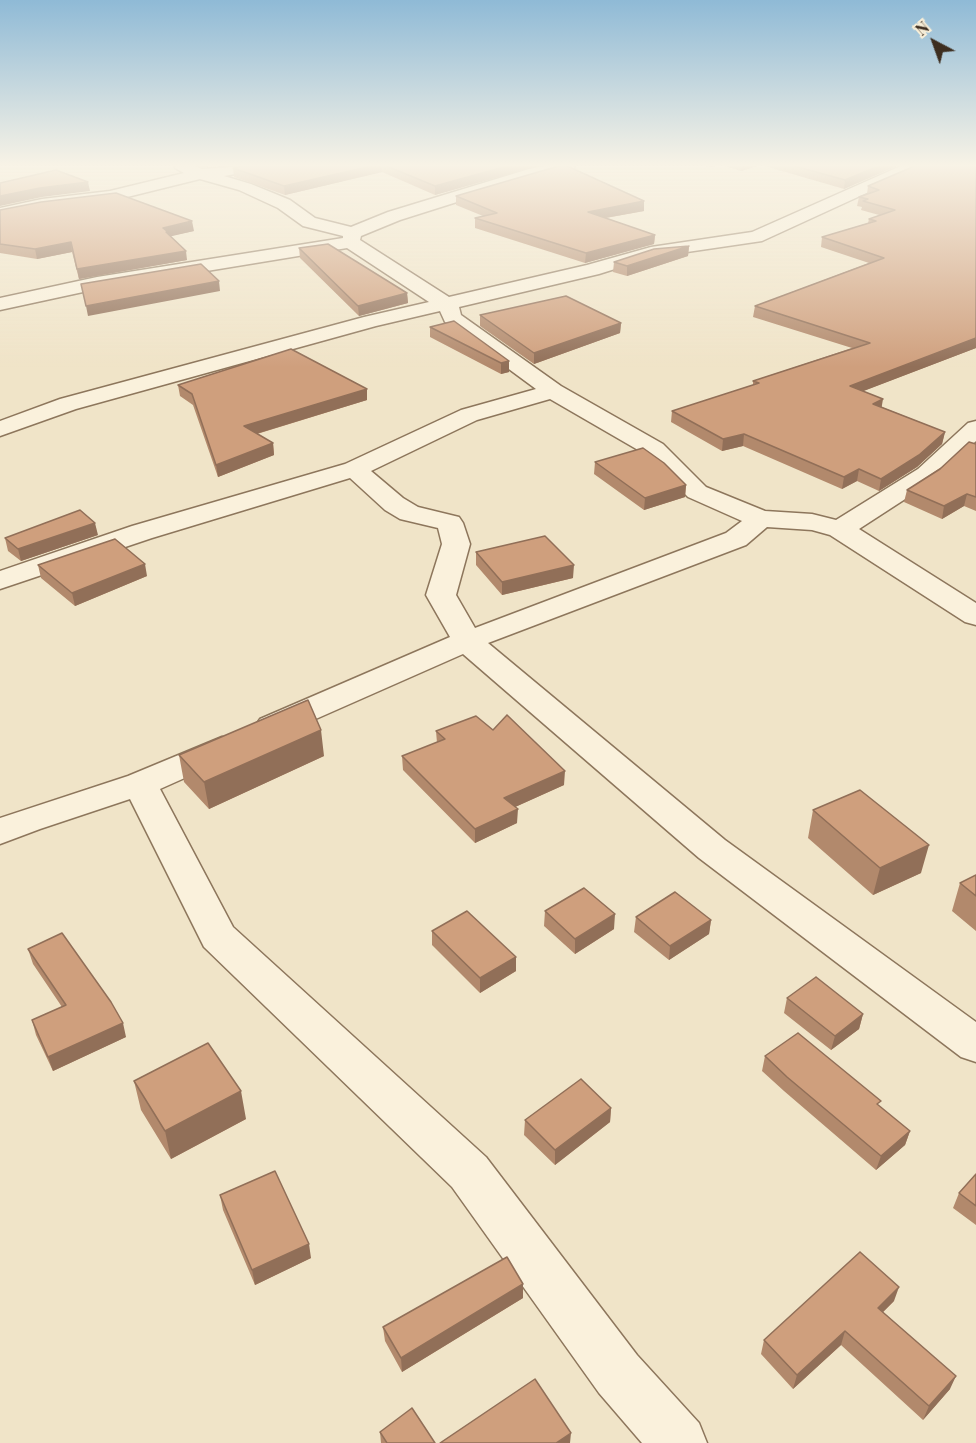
<!DOCTYPE html>
<style>
body{margin:0}
#map{position:relative;width:976px;height:1443px;overflow:hidden;background:#f0e4c8;font-family:"Playfair Display",serif}
canvas{display:block}
.north{position:absolute;left:904px;top:12px;width:60px;height:60px;-webkit-text-stroke:4px #f7eed8;paint-order:stroke;rotate:319deg;font-size:16px;font-weight:700;line-height:24px;text-align:center;color:#3d2e20}
.north::after{content:'';display:block;margin:auto;width:21px;height:27px;background:#3d2e20;clip-path:polygon(50% 0,100% 100%,50% 72%,0 100%)}
</style>
<div id="map">
<canvas width="976" height="1443"></canvas>
<div class="north">N</div>
</div>
<script>
const c = document.querySelector('canvas').getContext('2d');
c.lineJoin = 'round';
const poly = rows => new Path2D(rows.map(r => 'M' + r).join(''));
function stroke(path, color, width, dash) { c.strokeStyle = color; c.lineWidth = width; c.lineCap = dash ? 'butt' : 'round'; c.setLineDash(dash || []); c.stroke(path); }
function paint(path, color) { c.fillStyle = color; c.fill(path, 'evenodd'); }
const street = poly([
 [174,165,193,165,202,169,261,165,260,168,247,172,224,176,251,184,290,200,315,218,351,227,388,212,529,169,548,165,575,165,574,168,539,176,400,220,361,236,360,240,449,297,587,265,651,247,752,232,903,165,922,165,921,168,762,241,653,257,599,274,459,307,461,315,561,386,663,444,706,487,765,511,812,514,836,520,918,469,968,423,976,421,976,441,936,479,859,529,976,603,976,625,965,622,830,535,812,530,767,527,746,545,488,643,725,840,976,1022,976,1062,961,1057,699,858,463,654,284,733,272,736,260,733,255,726,260,719,450,637,426,595,442,544,438,528,400,519,385,510,350,478,152,538,0,589,0,571,132,526,345,464,461,410,536,389,445,322,440,311,376,326,76,409,0,436,0,421,60,399,364,317,429,302,347,248,97,289,0,310,0,298,97,277,343,238,343,236,303,226,278,208,239,190,200,179,111,201,42,209,0,218,0,208,42,199,110,191,184,173,175,168,174,165],
 [550,399,645,454,688,497,742,521,726,533,475,628,456,595,470,544,463,523,459,517,418,507,403,498,371,471,477,420,550,399],
 [222,737,234,740,239,748,234,756,160,789,233,927,486,1157,637,1355,699,1423,707,1443,642,1443,599,1393,452,1187,204,947,130,799,40,829,0,844,0,818,128,776,222,737]
]);
stroke(street, '#8d765c', 3);
paint(street, '#faf1dc');
paint(poly([
 [197,165,246,165,202,167],
 [247,165,541,165,435,195,382,172,285,195,234,177,233,168],
 [702,165,899,165,844,189,761,165,741,171,721,165,710,167],
 [917,165,976,348,863,391,882,407,945,432,942,444,917,467,879,491,857,481,842,489,743,446,722,451,671,422,672,411,753,385,753,381,852,348,753,317,755,306,869,263,821,247,822,237,868,223,869,219,879,215,861,210,862,207,857,206,859,197,867,194,868,186],
 [456,196,644,211,606,218,655,235,654,244,585,263,475,228,475,218,483,216,456,205],
 [0,210,194,231,170,236,187,260,79,279,72,252,37,259,0,253],
 [689,246,688,256,627,276,613,272,614,262],
 [299,248,407,293,408,303,359,316,300,258],
 [480,315,621,323,620,333,534,364,480,326],
 [430,327,509,361,509,372,501,374,430,337],
 [178,385,367,400,257,434,273,443,274,455,218,477,193,405,180,396],
 [976,444,976,511,964,506,942,519,904,502,907,490],
 [595,462,686,485,685,497,644,510,594,474],
 [98,535,21,561,8,551,5,538],
 [476,552,573,578,502,595,476,565],
 [38,565,147,576,75,606,41,578],
 [436,731,564,785,515,807,517,823,475,843,403,770,402,756,437,743],
 [179,755,324,756,209,809,184,782],
 [813,810,921,873,873,895,808,838],
 [976,875,976,931,952,911,960,883],
 [545,911,614,929,575,954,544,926],
 [636,917,711,920,709,934,669,960,634,932],
 [432,931,516,971,480,993,432,945],
 [28,949,126,1037,53,1071,36,1035,32,1020,62,1007,33,964],
 [787,998,863,1014,859,1029,831,1050,784,1013],
 [765,1056,880,1107,910,1131,905,1145,876,1170,784,1091,762,1071],
 [134,1081,246,1119,171,1159,141,1110],
 [611,1108,610,1122,555,1165,524,1135,525,1120],
 [976,1174,976,1225,953,1208,959,1193],
 [220,1195,311,1258,255,1285,223,1210],
 [523,1284,523,1298,402,1372,385,1341,383,1327],
 [894,1301,883,1312,950,1389,923,1420,841,1345,793,1389,761,1354,764,1340],
 [380,1432,435,1443,381,1443]
]), '#b2896c');
paint(poly([
 [376,165,381,165,382,172,285,195,284,186],
 [511,165,541,165,435,195,435,186],
 [711,165,721,165,710,167],
 [742,165,761,165,741,171],
 [881,165,899,165,844,189,845,180],
 [88,182,90,191,42,197,0,206,0,196,40,188],
 [644,201,644,211,588,221,588,212],
 [192,221,194,231,168,237,163,228],
 [655,235,654,244,585,263,586,253],
 [71,242,72,252,37,259,35,249],
 [689,246,688,256,627,276,627,266],
 [186,251,187,260,79,279,77,269],
 [219,281,220,291,88,316,86,306],
 [407,293,408,303,359,316,358,306],
 [621,323,620,333,534,364,534,353],
 [976,338,976,348,848,397,850,386],
 [509,361,509,372,501,374,501,363],
 [367,389,367,400,246,437,244,426],
 [883,399,881,411,873,404],
 [945,432,942,444,917,467,879,491,881,479],
 [744,434,743,446,722,451,723,439],
 [273,443,274,455,218,477,216,465],
 [859,469,857,481,842,489,844,477],
 [686,485,685,497,644,510,645,498],
 [967,494,964,506,942,519,944,506],
 [95,523,98,535,21,561,18,549],
 [145,564,147,576,75,606,72,593],
 [574,565,573,578,502,595,502,582],
 [321,730,324,756,209,809,204,782],
 [565,771,564,785,504,812,504,798],
 [518,809,517,823,475,843,475,829],
 [929,845,921,873,873,895,880,868],
 [615,914,614,929,575,954,575,939],
 [711,920,709,934,669,960,670,946],
 [516,957,516,971,480,993,480,978],
 [863,1014,859,1029,831,1050,835,1036],
 [123,1023,126,1037,53,1071,48,1057],
 [241,1091,246,1119,171,1159,165,1131],
 [611,1108,610,1122,555,1165,555,1150],
 [910,1131,905,1145,876,1170,881,1156],
 [309,1244,311,1258,255,1285,252,1270],
 [523,1284,523,1298,402,1372,401,1358],
 [899,1287,894,1301,873,1322,878,1308],
 [845,1331,841,1345,793,1389,797,1375],
 [956,1376,950,1389,923,1420,929,1406],
 [571,1433,570,1443,556,1443]
]), '#916f58');
const building = poly([
 [247,165,376,165,284,186,233,168,247,165],
 [384,165,511,165,435,186,384,165],
 [562,165,565,165,644,201,588,212,655,235,586,253,475,218,497,213,456,196,562,165],
 [791,165,881,165,845,180,791,165],
 [917,165,976,165,976,338,850,386,883,399,873,404,945,432,919,455,881,479,859,469,844,477,744,434,723,439,672,411,759,383,753,381,870,343,755,306,884,258,822,237,876,221,869,219,895,210,863,201,868,199,859,197,879,190,868,186,917,165],
 [56,170,88,182,40,188,0,196,0,183,56,170],
 [116,193,192,221,163,228,168,232,166,232,186,251,77,269,71,242,35,249,0,244,0,210,41,202,116,193],
 [328,244,407,293,358,306,299,248,328,244],
 [689,246,627,266,614,262,654,249,689,246],
 [201,264,219,281,86,306,81,284,201,264],
 [566,296,621,323,534,353,480,315,566,296],
 [454,321,509,361,501,363,430,327,454,321],
 [291,349,367,389,244,426,273,443,216,465,192,394,178,385,291,349],
 [969,442,976,444,976,497,967,494,944,506,907,490,940,469,969,442],
 [643,448,664,463,686,485,645,498,595,462,643,448],
 [80,510,95,523,18,549,5,538,80,510],
 [545,536,574,565,502,582,476,552,545,536],
 [115,539,145,564,72,593,38,565,115,539],
 [308,700,321,730,204,782,179,755,308,700],
 [507,715,565,771,504,798,518,809,475,829,402,756,445,739,436,731,476,716,493,730,507,715],
 [860,790,929,845,880,868,813,810,860,790],
 [976,875,976,896,960,883,976,875],
 [584,888,615,914,575,939,545,911,584,888],
 [675,892,711,920,670,946,636,917,675,892],
 [467,911,516,957,480,978,432,931,467,911],
 [62,933,111,1002,123,1023,48,1057,32,1020,66,1005,28,949,62,933],
 [816,977,863,1014,835,1036,787,998,816,977],
 [798,1033,881,1101,877,1104,910,1131,881,1156,787,1077,765,1056,798,1033],
 [208,1043,241,1091,165,1131,134,1081,208,1043],
 [581,1079,611,1108,555,1150,525,1120,581,1079],
 [275,1171,309,1244,252,1270,220,1195,275,1171],
 [976,1174,976,1206,959,1193,976,1174],
 [860,1252,899,1287,878,1308,956,1376,929,1406,845,1331,797,1375,764,1340,860,1252],
 [507,1257,523,1284,401,1358,383,1327,507,1257],
 [535,1379,571,1433,556,1443,440,1443,535,1379],
 [412,1408,435,1443,387,1443,380,1432,412,1408]
]);
paint(building, '#cf9f7d');
stroke(building, '#916f58', 1.5);
const sky = c.createLinearGradient(0, 0, 0, 367);
sky.addColorStop(0, '#8fbad6');
sky.addColorStop(0.45, '#f8f3e6');
sky.addColorStop(1, '#f8f3e600');
c.fillStyle = sky;
c.fillRect(0, 0, 976, 367);
</script>
